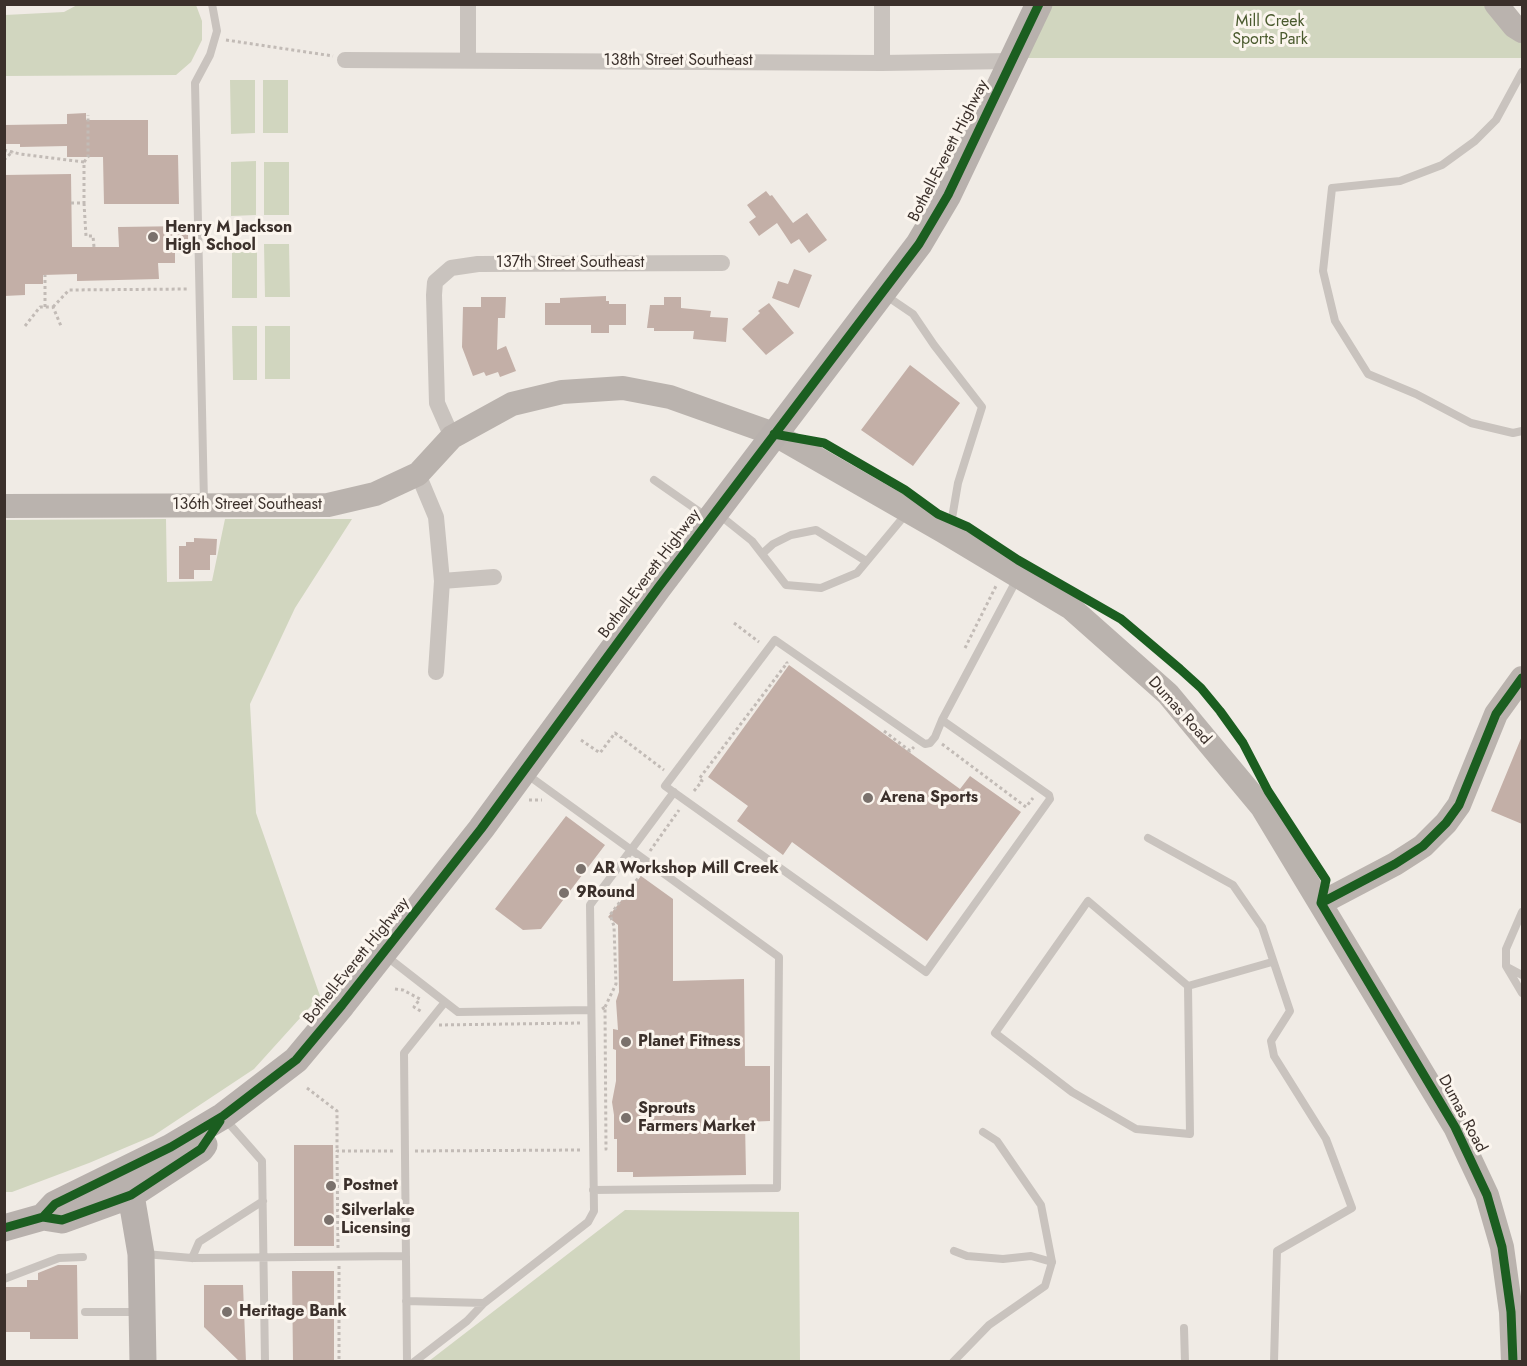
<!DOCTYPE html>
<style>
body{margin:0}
#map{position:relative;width:1527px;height:1366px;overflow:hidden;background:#f0ebe5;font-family:Jost,sans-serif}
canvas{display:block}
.frame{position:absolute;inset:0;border:6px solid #3b302b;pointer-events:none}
</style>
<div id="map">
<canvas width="1527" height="1366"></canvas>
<div class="frame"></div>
</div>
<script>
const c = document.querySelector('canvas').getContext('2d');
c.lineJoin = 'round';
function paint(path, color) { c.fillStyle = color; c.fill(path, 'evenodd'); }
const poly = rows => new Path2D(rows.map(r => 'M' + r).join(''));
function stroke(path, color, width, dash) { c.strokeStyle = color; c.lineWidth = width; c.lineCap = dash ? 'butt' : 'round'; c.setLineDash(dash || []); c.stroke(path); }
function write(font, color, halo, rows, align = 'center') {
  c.font = font + ' Jost,sans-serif'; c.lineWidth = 6; c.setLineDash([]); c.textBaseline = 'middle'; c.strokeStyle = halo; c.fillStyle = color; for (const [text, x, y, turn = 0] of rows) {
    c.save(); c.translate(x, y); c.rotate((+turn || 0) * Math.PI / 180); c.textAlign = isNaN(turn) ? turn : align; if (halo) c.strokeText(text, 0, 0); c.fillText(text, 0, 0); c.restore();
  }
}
paint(poly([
 [79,4,196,5,202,21,202,40,191,62,176,75,5,76,5,15,64,12],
 [1045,4,1492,5,1522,36,1522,58,1018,58],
 [230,80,255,80,255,133,231,134],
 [263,80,288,80,288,133,263,133],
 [256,161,256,215,231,216,231,162],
 [264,162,289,162,289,215,264,215],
 [232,244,257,244,257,298,232,298],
 [264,244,289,244,290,297,265,297],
 [232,326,257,326,257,380,233,380],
 [265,326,290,326,290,379,265,379],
 [166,519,167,582,212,581,225,519,352,519,295,608,250,704,256,813,320,996,254,1069,153,1136,89,1163,12,1192,5,1192,5,520],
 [625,1210,799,1212,800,1361,429,1361]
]), '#d1d6bf');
paint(poly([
 [86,113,86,120,148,120,148,155,178,155,179,204,104,204,103,157,67,157,67,146,20,147,20,144,4,144,4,125,67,124,67,114],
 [71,174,72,247,119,247,118,227,188,226,188,247,175,247,175,263,158,263,159,279,77,281,77,274,43,275,43,284,25,284,25,295,4,296,4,175],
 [766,191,770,196,772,195,793,223,807,213,827,240,809,253,799,239,791,244,777,223,759,236,749,222,756,217,747,205],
 [794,269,812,275,799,308,772,298,778,281,788,284],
 [606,296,606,301,609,301,609,304,626,304,626,325,609,325,609,333,591,333,591,325,545,325,545,303,560,303,560,298],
 [481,297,506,297,505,318,498,318,497,350,506,346,516,371,500,377,498,372,486,376,484,372,473,376,462,347,463,307,481,307],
 [664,297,681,297,681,308,711,311,710,317,728,318,726,342,693,339,694,331,654,331,654,328,647,328,650,305,664,305],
 [769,303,794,333,766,355,742,329,760,313,758,311],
 [910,365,960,403,913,466,861,430],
 [194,538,217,539,216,555,210,555,210,570,194,570,194,579,179,579,179,546,186,546,186,542,194,542],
 [789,665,960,789,970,776,1021,812,927,941,792,842,783,855,737,821,748,806,708,777],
 [1522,736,1522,824,1491,811],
 [566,816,605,845,541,929,523,930,495,909],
 [641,876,673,899,673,981,744,979,745,1066,770,1066,770,1121,745,1122,746,1175,633,1177,633,1172,617,1172,617,1139,614,1139,614,1115,612,1102,616,1081,616,1050,613,1049,613,1029,618,1030,616,1001,619,992,618,925,608,917],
 [294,1145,333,1145,334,1246,294,1246],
 [58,1265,77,1265,78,1339,30,1339,30,1332,4,1332,4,1287,27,1287,27,1280,38,1280,38,1273],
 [292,1271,334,1271,334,1362,293,1362],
 [204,1285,243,1285,246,1362,240,1362,204,1327]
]), '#c3afa7');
stroke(poly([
 [226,40,333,56],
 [4,150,20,154,84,162],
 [4,160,13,151],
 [71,203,84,203,84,162,88,157,88,115],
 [84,203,86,236,93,236,94,247],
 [45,307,45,275],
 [53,307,69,290,188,289],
 [25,326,40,307,53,307,61,326],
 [734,623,759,642],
 [965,648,997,584],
 [884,731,910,751,914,747],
 [581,740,600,753,615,733,664,770],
 [942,744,1026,807,1033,798],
 [694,791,702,781,699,779,787,663,786,662],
 [529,800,542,800],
 [650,851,679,810],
 [395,989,403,990,420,999,414,1007,422,1012],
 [605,1007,616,984,614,926,610,915,642,873,640,872],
 [602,1009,605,1007,606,1149,604,1149],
 [439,1025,582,1023],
 [307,1088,337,1111,337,1151],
 [415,1151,582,1150],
 [338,1248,337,1151,396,1151],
 [339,1266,339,1362]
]), '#c2bbb6', 3, [3, 3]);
stroke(poly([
 [1522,72,1496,120,1475,141,1442,165,1400,181,1332,188,1323,271,1335,321,1368,374,1416,394,1471,423,1513,433,1522,431],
 [885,295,913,314,934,345,982,407,958,483,950,530],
 [654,480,707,517],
 [204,503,195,83,210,55,217,31,212,4],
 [717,513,752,541,786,585,821,588,857,573,906,514],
 [763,553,773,544,791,535,816,530,866,561],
 [942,720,1049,795,1050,799,926,972,665,786,775,640,919,740,925,744,930,743,935,737,942,720,1017,579],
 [525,773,779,957,777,1188,593,1190],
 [1148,838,1233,885,1262,927,1290,1011,1271,1041,1274,1056,1326,1139,1352,1208,1277,1251,1274,1362],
 [1522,912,1506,949,1506,966,1522,993],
 [386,956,458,1012,591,1010],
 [1507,967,1522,975],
 [1188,986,1088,901,995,1033,1072,1092,1136,1129,1190,1134,1188,986,1272,962],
 [225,1119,262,1161,265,1362],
 [983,1132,997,1141,1041,1205,1052,1262],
 [145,1254,192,1258,406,1256],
 [192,1258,199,1242,263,1201],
 [4,1279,59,1258,83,1257],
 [406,1301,484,1303,588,1222,594,1211,590,905,674,792],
 [85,1312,140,1312],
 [1184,1328,1185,1362],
 [407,1362,404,1053,445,1002],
 [414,1362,467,1321,484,1303],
 [953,1362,989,1325,1045,1286,1052,1262,1031,1256,1003,1259,967,1256,954,1251]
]), '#c9c3be', 8);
stroke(poly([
 [468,4,468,60],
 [345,60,882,63,1011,61],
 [882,63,882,4],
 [452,437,437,403,434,295,435,282,451,268,478,264,722,263],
 [418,474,436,517,442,581,436,672],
 [442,581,494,577]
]), '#c9c3be', 16);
stroke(poly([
 [1496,4,1514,26,1522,31],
 [4,506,328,505,375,494,418,474,452,437,512,404,562,392,623,388,670,397,774,434,943,531,1071,608,1168,694,1262,807,1455,1127,1487,1195,1502,1247,1511,1312,1513,1362],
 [1321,903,1395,864,1423,846,1446,823,1459,805,1496,714,1522,678]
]), '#bab3ae', 24);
stroke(poly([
 [131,1195,141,1254,143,1362],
 [43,1217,55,1204,171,1147,223,1116,296,1060,342,1005,481,829,658,588,919,244,948,195,1039,4],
 [4,1228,43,1217,62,1220,131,1195,201,1149,204,1145]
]), '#b8b1ad', 27);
stroke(poly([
 [774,434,824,443,905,490,938,514,968,527,1018,560,1121,619,1180,669,1201,688,1220,711,1243,743,1268,791,1326,880,1321,903],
 [1321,903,1455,1127,1487,1195,1502,1247,1511,1312,1513,1362],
 [1321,903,1395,864,1423,846,1446,823,1459,805,1496,714,1522,678],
 [43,1217,55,1204,171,1147,223,1116,296,1060,342,1005,481,829,658,588,919,244,948,195,1039,4],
 [4,1228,43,1217,62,1220,131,1195,201,1149,220,1121]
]), '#1b5e20', 9);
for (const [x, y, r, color] of [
 [153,237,6,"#7a716c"],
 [868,798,6,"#7a716c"],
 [581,869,6,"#7a716c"],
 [564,893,6,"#7a716c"],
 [626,1042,6,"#7a716c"],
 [626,1118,6,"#7a716c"],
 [331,1186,6,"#7a716c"],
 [329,1220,6,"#7a716c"],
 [227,1312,6,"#7a716c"]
]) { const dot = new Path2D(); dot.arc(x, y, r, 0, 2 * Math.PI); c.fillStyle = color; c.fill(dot); stroke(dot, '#fbf5ee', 2); }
write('16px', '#4a5a2e', '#fbf5ee', [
 ["Mill Creek",1270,22],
 ["Sports Park",1270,40]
]);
write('16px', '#3b302b', '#fbf5ee', [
 ["138th Street Southeast",678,61],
 ["Bothell-Everett Highway",949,151,-63],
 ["137th Street Southeast",570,263],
 ["136th Street Southeast",247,505],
 ["Bothell-Everett Highway",650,574,-53],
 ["Dumas Road",1179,711,48],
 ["Bothell-Everett Highway",357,961,-51],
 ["Dumas Road",1462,1114,62]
]);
write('bold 16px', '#3b302b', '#fbf5ee', [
 ["Henry M Jackson",165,228],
 ["High School",165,246],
 ["Arena Sports",880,798],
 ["AR Workshop Mill Creek",593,869],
 ["9Round",576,893],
 ["Planet Fitness",638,1042],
 ["Sprouts",638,1109],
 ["Farmers Market",638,1127],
 ["Postnet",343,1186],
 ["Silverlake",341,1211],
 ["Licensing",341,1229],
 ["Heritage Bank",239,1312]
], 'left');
</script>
